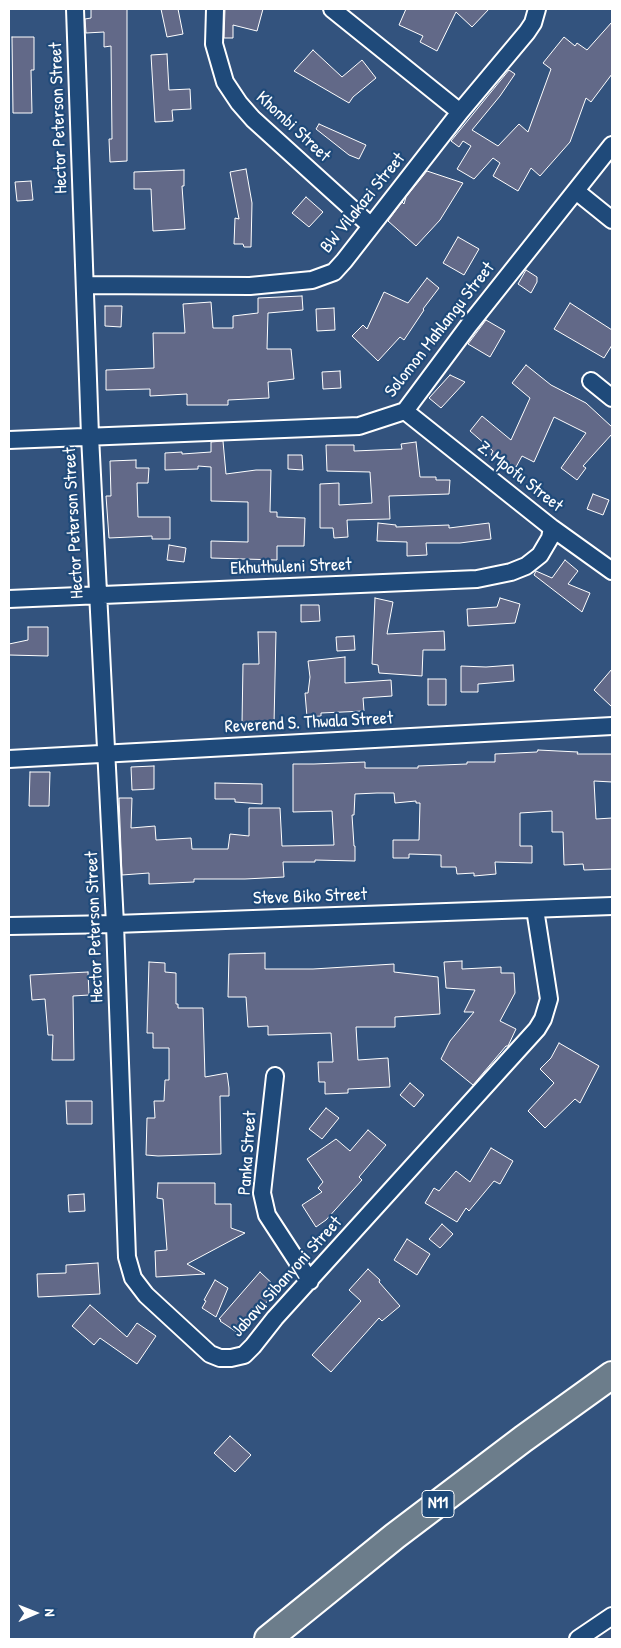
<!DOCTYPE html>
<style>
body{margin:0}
#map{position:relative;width:621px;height:1648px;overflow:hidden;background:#33537e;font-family:"Patrick Hand",sans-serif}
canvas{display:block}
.frame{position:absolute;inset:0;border:10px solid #fff;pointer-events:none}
.north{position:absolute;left:10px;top:1588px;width:50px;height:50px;-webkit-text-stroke:4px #1f4a7a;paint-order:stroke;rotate:89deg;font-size:14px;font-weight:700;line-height:20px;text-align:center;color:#fff}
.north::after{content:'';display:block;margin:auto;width:18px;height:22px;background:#fff;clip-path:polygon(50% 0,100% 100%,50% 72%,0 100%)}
</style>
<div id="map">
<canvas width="621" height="1648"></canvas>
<div class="frame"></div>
<div class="north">N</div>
</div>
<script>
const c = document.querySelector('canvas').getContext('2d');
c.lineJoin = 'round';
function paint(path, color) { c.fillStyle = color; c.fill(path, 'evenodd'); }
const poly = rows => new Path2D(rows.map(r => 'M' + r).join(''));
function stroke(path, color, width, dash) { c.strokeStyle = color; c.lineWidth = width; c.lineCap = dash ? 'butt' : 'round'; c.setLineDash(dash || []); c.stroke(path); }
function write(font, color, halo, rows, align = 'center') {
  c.font = font + ' "Patrick Hand",sans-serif'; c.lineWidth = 4.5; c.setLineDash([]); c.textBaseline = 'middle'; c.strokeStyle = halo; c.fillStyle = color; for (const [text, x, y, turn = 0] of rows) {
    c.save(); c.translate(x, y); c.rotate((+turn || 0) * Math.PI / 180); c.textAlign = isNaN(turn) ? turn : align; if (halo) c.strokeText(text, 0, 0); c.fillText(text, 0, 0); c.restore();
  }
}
const building = poly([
 [91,9,127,9,127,161,110,162,109,139,112,139,111,46,104,47,104,32,86,33,85,19,91,18,91,9],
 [161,9,178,9,183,34,167,37,161,9],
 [225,9,263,9,257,31,233,25,233,38,224,38,225,9],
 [406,9,489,9,472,27,456,12,437,51,420,42,423,36,399,25,406,9],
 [612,22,612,74,591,102,586,98,570,142,540,176,531,168,518,191,493,176,500,163,493,158,474,179,457,169,471,146,463,141,459,147,451,141,509,70,515,74,500,96,472,130,498,146,519,124,528,132,551,69,543,63,564,37,575,46,577,43,587,50,612,22],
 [12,37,34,37,34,70,31,70,32,113,13,113,12,37],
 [313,50,342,77,362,60,376,78,353,97,349,103,294,71,313,50],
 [167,54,169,90,190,89,191,109,172,110,173,121,155,122,151,55,167,54],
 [319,124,366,145,359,159,349,155,316,129,319,124],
 [246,169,252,203,251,247,244,247,243,244,234,244,235,218,239,219,230,172,246,169],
 [184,170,184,186,182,186,185,229,153,231,151,189,134,189,134,172,184,170],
 [427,171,463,183,440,220,416,246,388,221,402,202,404,204,406,197,427,171],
 [31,181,33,200,17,201,15,182,31,181],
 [306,197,323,212,309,227,292,213,306,197],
 [458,237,479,249,464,275,443,263,458,237],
 [526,270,537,277,537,282,531,293,518,284,526,270],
 [427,278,439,288,423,309,424,310,404,340,400,337,378,361,352,336,363,325,367,329,384,292,408,303,427,278],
 [302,296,303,310,268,313,267,349,291,349,294,379,268,382,269,398,228,400,228,405,187,405,187,394,150,396,150,389,106,390,106,370,154,368,153,333,185,333,183,304,211,302,213,328,233,328,233,316,258,313,258,298,302,296],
 [570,303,612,330,612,345,604,358,554,329,570,303],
 [105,306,122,306,121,327,105,326,105,306],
 [334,308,335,330,317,331,316,309,334,308],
 [486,320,505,331,490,357,468,344,486,320],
 [526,365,551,385,586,403,612,427,612,434,583,466,586,468,577,480,561,468,586,433,554,417,534,462,522,456,516,467,491,455,493,451,470,431,482,416,511,440,530,398,512,383,526,365],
 [340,371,341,388,323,389,322,372,340,371],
 [450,375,465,382,441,408,429,398,450,375],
 [223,441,226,474,256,470,271,470,270,512,277,512,277,517,305,518,304,546,277,546,277,560,211,558,211,541,248,542,248,502,211,501,211,467,198,466,198,469,165,470,165,453,182,452,182,454,211,452,211,442,223,441],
 [416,442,420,477,436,477,436,480,450,480,449,494,389,496,390,519,347,520,348,537,334,538,333,528,320,528,320,484,339,483,339,505,372,503,370,472,327,471,326,445,354,445,354,451,402,449,401,444,416,442],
 [288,455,302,455,303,470,288,469,288,455],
 [136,460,136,468,149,468,148,483,137,483,138,517,170,517,170,539,152,539,152,536,109,538,106,496,111,496,110,461,136,460],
 [593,494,609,500,603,515,587,509,593,494],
 [378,523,396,525,396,527,449,525,449,528,489,523,491,539,460,543,426,543,427,555,407,556,407,542,377,541,378,523],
 [169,545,186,548,184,562,167,560,169,545],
 [565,560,578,571,568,584,590,593,582,612,534,575,536,571,552,578,565,560],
 [375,598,393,602,387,634,444,631,445,650,423,650,422,676,379,673,378,665,372,664,375,598],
 [500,598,520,604,515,623,468,626,467,609,497,607,500,598],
 [301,605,319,605,320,621,301,622,301,605],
 [28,627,48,627,48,656,9,655,9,644,28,640,28,627],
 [258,632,276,632,274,724,242,723,243,664,259,664,258,632],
 [354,636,355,650,337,651,336,637,354,636],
 [345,657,345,683,391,680,392,696,363,698,364,711,321,713,321,716,307,717,305,693,308,693,310,677,308,661,345,657],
 [513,665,514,681,478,684,478,692,461,692,461,666,486,667,513,665],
 [612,669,612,707,594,690,612,669],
 [428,679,446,679,446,705,428,705,428,679],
 [538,750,578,752,577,754,612,754,612,782,594,781,596,819,612,818,612,869,584,870,583,864,564,865,563,832,552,832,552,811,520,813,520,846,532,846,532,863,495,862,496,874,474,876,474,873,457,874,456,867,441,867,441,855,409,854,409,858,393,858,393,840,419,840,420,803,416,803,416,801,395,803,394,793,377,793,355,794,354,815,352,815,354,846,355,846,355,861,315,860,315,862,283,862,284,877,245,879,194,879,194,882,149,884,149,873,122,875,119,798,132,798,131,828,155,826,156,840,191,838,192,849,228,849,230,834,249,836,249,808,280,808,282,846,334,845,332,811,293,812,293,764,314,764,365,762,365,768,418,768,418,766,467,764,467,762,495,762,495,754,537,752,538,750],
 [154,766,154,789,132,790,131,767,154,766],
 [30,772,50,772,49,806,29,806,30,772],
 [215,783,262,784,262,804,235,802,235,799,215,799,215,783],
 [265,953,265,969,313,969,394,964,394,972,438,977,440,1014,395,1017,395,1027,356,1027,358,1060,388,1058,390,1087,348,1089,348,1093,325,1094,325,1082,319,1082,318,1062,333,1062,331,1033,268,1035,268,1026,248,1027,246,997,228,997,229,954,265,953],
 [462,961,462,969,501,967,501,973,514,973,515,993,500,1021,516,1029,508,1046,506,1046,473,1085,441,1059,450,1041,474,1012,464,1012,475,990,446,988,444,962,462,961],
 [149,962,165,963,165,972,176,973,176,1004,178,1004,178,1008,203,1008,205,1077,227,1073,229,1088,229,1096,220,1096,221,1154,158,1156,146,1155,147,1118,155,1118,154,1101,164,1101,165,1080,169,1080,169,1048,153,1048,153,1033,147,1033,149,962],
 [88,972,89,995,73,996,74,1060,52,1060,53,1035,48,1035,45,999,32,1000,30,975,88,972],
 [559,1043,599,1066,580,1103,575,1099,545,1128,528,1111,554,1083,540,1069,551,1058,559,1043],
 [410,1083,424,1095,414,1107,400,1095,410,1083],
 [66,1101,92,1101,92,1124,67,1124,66,1101],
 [326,1108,339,1118,322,1139,309,1129,326,1108],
 [368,1130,386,1145,359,1177,362,1180,326,1220,316,1227,302,1205,322,1192,318,1188,323,1182,307,1159,336,1139,350,1151,368,1130],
 [491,1148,513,1161,500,1184,494,1181,469,1211,466,1208,457,1222,425,1203,434,1188,439,1191,456,1171,470,1182,491,1148],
 [158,1183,215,1183,215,1204,231,1204,231,1228,245,1233,187,1264,205,1274,156,1277,155,1251,167,1250,163,1199,157,1198,158,1183],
 [84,1194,85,1211,69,1212,68,1195,84,1194],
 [442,1224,453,1234,440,1248,429,1239,442,1224],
 [407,1239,430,1254,417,1275,394,1260,407,1239],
 [98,1263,100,1294,38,1297,37,1274,66,1273,66,1265,98,1263],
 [368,1269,380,1280,379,1282,400,1306,382,1321,379,1318,331,1372,312,1355,361,1301,349,1290,368,1269],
 [260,1272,278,1289,263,1306,261,1304,241,1335,220,1321,221,1320,219,1319,260,1272],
 [215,1280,228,1288,216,1317,202,1308,206,1301,204,1300,215,1280],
 [90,1305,127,1337,137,1323,156,1336,137,1364,100,1338,94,1345,72,1326,90,1305],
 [230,1436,251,1455,235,1472,214,1453,230,1436]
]);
paint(building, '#626988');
stroke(building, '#fff', 1);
const minor = poly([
 [75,9,90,436,115,924,127,1257,133,1278,146,1295,210,1354,220,1358,231,1358,244,1355,253,1346,275,1318,537,1029,543,1019,549,999,535,909],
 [215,9,214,44,225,82,239,103,253,119,371,226],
 [332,9,460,112],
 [576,191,612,220],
 [86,285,250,286,312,280,334,272,344,261,460,112,527,32,533,23,537,9],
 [591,381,612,398],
 [405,411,552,528,612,571],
 [9,440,359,426,405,411,469,325,612,145],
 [9,599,477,579,511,572,526,566,540,555,550,538,552,528],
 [9,759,612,726],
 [9,926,115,924,612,906],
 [275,1076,262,1193,267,1215,310,1281],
 [578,1639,612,1616]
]);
const trunk = poly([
 [268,1639,395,1536,523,1439,612,1375]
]);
stroke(minor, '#fff', 20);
stroke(trunk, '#fff', 30);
stroke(minor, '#1f4a7a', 16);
stroke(trunk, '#6c7d8b', 26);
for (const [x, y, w] of [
 [438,1504,32]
]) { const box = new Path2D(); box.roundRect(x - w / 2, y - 13.5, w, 27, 4); c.fillStyle = '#1f4a7a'; c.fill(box); stroke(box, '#fff', 1); }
write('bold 16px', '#fff', null, [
 ["N11",438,1504]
]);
write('18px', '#fff', '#1f4a7a', [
 ["Hector Peterson Street",59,118,-92],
 ["Khombi Street",293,127,43],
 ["BW Vilakazi Street",363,203,-51],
 ["Solomon Mahlangu Street",440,330,-52],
 ["Z. Mpofu Street",520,477,38],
 ["Hector Peterson Street",74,523,-93],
 ["Ekhuthuleni Street",291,567,-2],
 ["Reverend S. Thwala Street",309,723,-3],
 ["Steve Biko Street",310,897,-2],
 ["Hector Peterson Street",95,927,-92],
 ["Panka Street",248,1153,-86],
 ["Jabavu Sibanyoni Street",287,1277,-48]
]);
</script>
